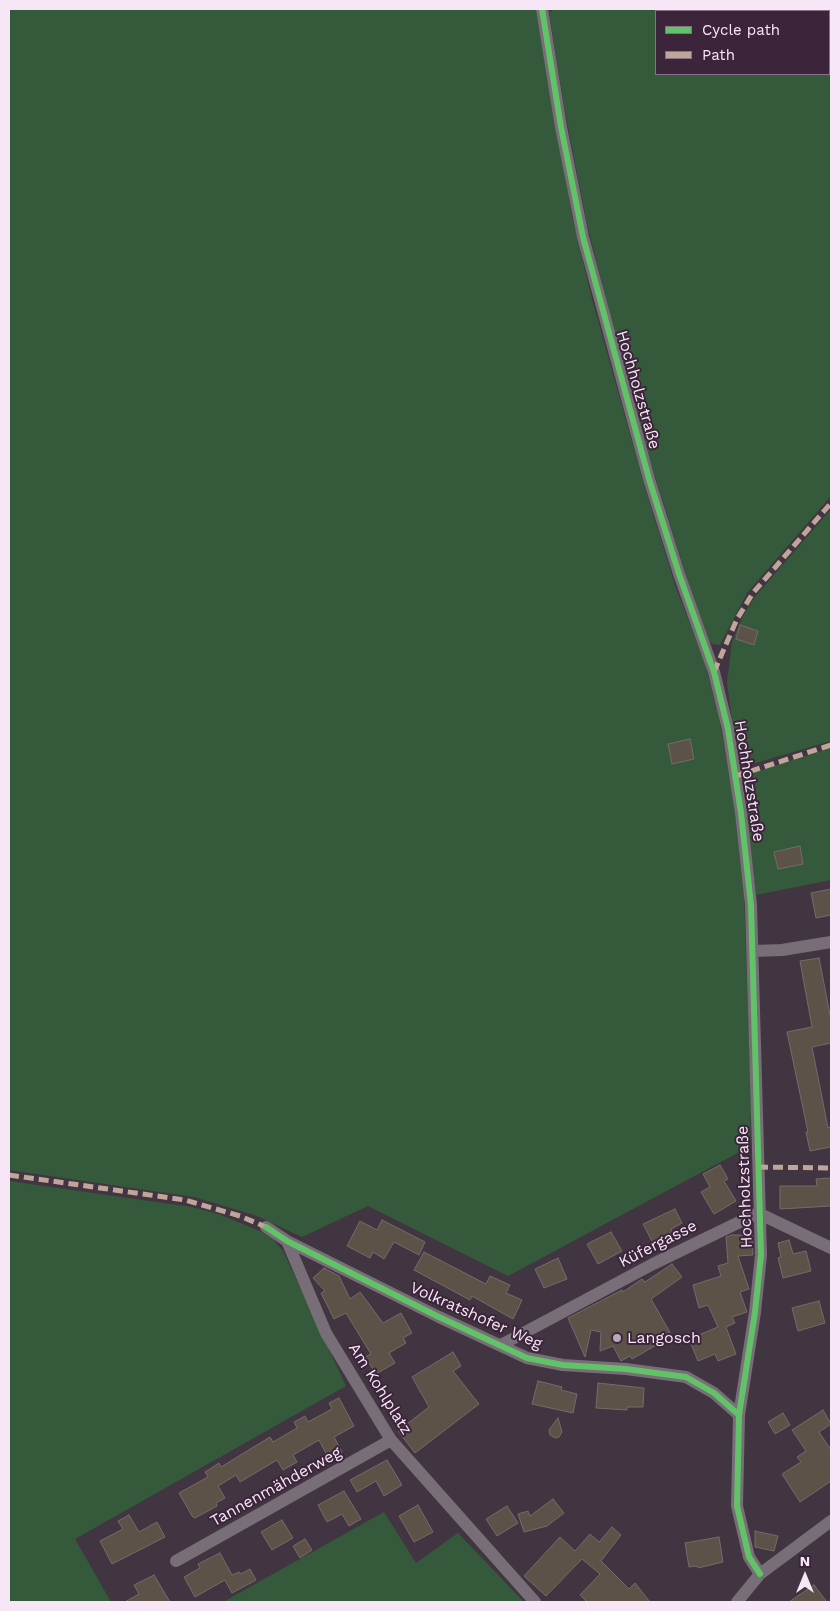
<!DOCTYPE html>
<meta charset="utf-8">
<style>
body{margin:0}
#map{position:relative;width:840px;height:1611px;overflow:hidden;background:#413541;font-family:"Work Sans",sans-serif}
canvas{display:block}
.frame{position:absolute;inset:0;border:10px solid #f7e7f6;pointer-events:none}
.legend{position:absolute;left:655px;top:10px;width:175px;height:65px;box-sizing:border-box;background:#3c253b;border:1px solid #877386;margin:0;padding:6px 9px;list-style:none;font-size:15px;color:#f7e7f6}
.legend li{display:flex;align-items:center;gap:10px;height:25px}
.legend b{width:25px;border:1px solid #877386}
.north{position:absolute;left:780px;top:1551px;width:50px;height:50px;-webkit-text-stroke:4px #3c253b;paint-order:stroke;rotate:0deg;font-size:14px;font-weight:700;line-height:20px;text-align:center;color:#f7e7f6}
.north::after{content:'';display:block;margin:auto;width:18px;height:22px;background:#f7e7f6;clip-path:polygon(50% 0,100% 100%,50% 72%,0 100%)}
</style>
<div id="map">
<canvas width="840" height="1611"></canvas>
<div class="frame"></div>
<ul class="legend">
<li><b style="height:6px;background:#61c268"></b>Cycle path</li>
<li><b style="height:6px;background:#c0a59a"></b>Path</li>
</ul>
<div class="north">N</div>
</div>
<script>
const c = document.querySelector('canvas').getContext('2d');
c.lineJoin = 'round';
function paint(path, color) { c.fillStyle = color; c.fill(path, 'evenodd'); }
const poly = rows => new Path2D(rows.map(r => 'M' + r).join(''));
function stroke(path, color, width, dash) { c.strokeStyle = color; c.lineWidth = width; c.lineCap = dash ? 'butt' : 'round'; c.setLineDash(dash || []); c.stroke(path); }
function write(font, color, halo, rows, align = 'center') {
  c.font = font + ' "Work Sans",sans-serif'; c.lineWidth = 4; c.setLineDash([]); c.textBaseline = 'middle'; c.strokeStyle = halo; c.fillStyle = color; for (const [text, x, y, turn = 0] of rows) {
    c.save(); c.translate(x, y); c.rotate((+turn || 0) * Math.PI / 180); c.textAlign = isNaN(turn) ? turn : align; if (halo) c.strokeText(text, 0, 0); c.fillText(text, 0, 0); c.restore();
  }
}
paint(poly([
 [9,9,536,9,572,216,592,299,646,491,676,588,704,660,719,717,733,796,744,892,751,1102,750,1150,745,1149,508,1276,368,1206,302,1237,257,1216,194,1197,9,1170],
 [555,9,831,9,831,496,747,593,720,645,712,644,709,640,690,588,649,457,606,300,587,224,564,106,549,12],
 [656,11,829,11,829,74,656,74],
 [831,509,831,741,742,767,732,720,727,682,732,642,743,616,754,598],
 [831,748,831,880,756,895,744,791,746,780,755,772],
 [9,1181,192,1207,218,1214,260,1231,273,1239,283,1251,346,1386,75,1539,111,1602,9,1602],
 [384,1512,416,1563,458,1533,524,1602,223,1602]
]), '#355a3b');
const building = poly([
 [740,625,758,631,754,645,736,639,740,625],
 [690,739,694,759,672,764,668,744,690,739],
 [800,846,803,864,778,869,774,852,800,846],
 [831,889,831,915,816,918,811,893,831,889],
 [819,958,831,1020,831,1043,812,1047,828,1128,831,1127,831,1147,810,1151,806,1132,808,1132,787,1032,812,1027,800,961,819,958],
 [720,1165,728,1179,724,1181,736,1201,714,1214,701,1192,710,1187,703,1174,720,1165],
 [831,1178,831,1206,780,1209,780,1186,817,1186,816,1179,831,1178],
 [675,1209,682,1223,671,1229,674,1235,654,1245,643,1224,675,1209],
 [382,1220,425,1242,419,1255,394,1242,384,1259,373,1252,370,1258,347,1246,360,1221,377,1230,382,1220],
 [611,1232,622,1251,598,1264,587,1244,611,1232],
 [732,1235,752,1235,753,1255,738,1256,749,1289,740,1292,747,1312,732,1317,735,1323,726,1327,736,1354,718,1361,715,1354,698,1361,689,1339,718,1327,708,1305,699,1308,693,1285,721,1276,718,1266,728,1263,726,1237,732,1235],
 [789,1240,793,1254,806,1251,811,1271,783,1278,778,1258,781,1257,778,1243,789,1240],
 [424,1252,486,1284,490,1276,510,1285,506,1293,522,1300,513,1319,472,1296,470,1300,414,1270,424,1252],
 [558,1258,567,1279,544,1288,535,1269,558,1258],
 [672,1264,682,1277,651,1299,672,1336,632,1359,630,1356,621,1361,613,1346,600,1351,601,1332,591,1330,585,1357,568,1318,622,1290,623,1292,642,1279,645,1282,672,1264],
 [324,1268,339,1276,350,1299,360,1292,383,1323,401,1313,412,1333,403,1338,406,1343,389,1353,395,1363,376,1374,365,1357,371,1354,346,1313,334,1319,321,1293,325,1291,313,1278,324,1268],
 [819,1301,825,1323,798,1331,792,1308,819,1301],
 [453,1352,461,1366,453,1371,479,1404,415,1453,398,1431,429,1407,412,1377,453,1352],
 [538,1381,562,1387,561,1390,577,1394,573,1413,532,1404,538,1381],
 [598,1383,644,1388,643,1407,627,1407,627,1410,596,1408,598,1383],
 [339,1398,354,1426,334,1437,342,1452,329,1459,319,1440,293,1455,297,1462,283,1470,277,1460,240,1482,236,1475,218,1486,225,1498,216,1503,217,1506,195,1518,192,1516,179,1493,208,1477,205,1472,219,1463,221,1467,270,1437,273,1442,297,1428,294,1422,305,1416,308,1422,332,1409,329,1403,339,1398],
 [823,1410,831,1424,819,1432,831,1450,831,1481,800,1502,782,1474,801,1462,797,1457,806,1451,792,1430,823,1410],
 [783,1413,790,1425,775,1434,768,1422,783,1413],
 [558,1418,562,1432,559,1437,555,1438,550,1435,549,1430,558,1418],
 [387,1460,402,1485,384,1496,376,1481,357,1492,350,1480,387,1460],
 [344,1491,361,1519,349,1526,342,1514,327,1522,318,1505,344,1491],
 [553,1499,564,1513,547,1526,524,1532,518,1514,528,1511,530,1516,553,1499],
 [418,1505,433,1532,414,1542,399,1516,418,1505],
 [507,1506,518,1523,497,1536,486,1519,507,1506],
 [129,1515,139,1532,157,1522,165,1537,112,1564,100,1541,123,1529,118,1521,129,1515],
 [282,1520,293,1538,272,1550,261,1532,282,1520],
 [612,1527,621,1535,601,1561,629,1589,635,1583,650,1602,587,1602,580,1595,600,1574,582,1559,546,1596,524,1576,560,1537,575,1551,590,1534,599,1542,612,1527],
 [755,1531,778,1536,774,1551,755,1547,755,1531],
 [719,1537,723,1562,698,1568,697,1566,689,1567,685,1543,719,1537],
 [305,1539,312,1550,300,1558,293,1546,305,1539],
 [220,1553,232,1575,239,1572,241,1574,250,1569,256,1580,232,1593,225,1580,195,1597,184,1577,200,1568,198,1564,220,1553],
 [154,1575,170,1602,125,1602,139,1594,134,1585,154,1575],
 [814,1585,827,1602,789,1602,814,1585]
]);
paint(building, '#5c5247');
stroke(building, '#746c6a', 1);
stroke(poly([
 [542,9,561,127,583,237,649,479,679,574,714,672,728,729,741,813,751,905,761,1255,755,1312,739,1415,737,1506,749,1557,760,1574],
 [753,951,782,950,831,942],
 [266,1227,287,1241,439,1317,527,1358,563,1365,626,1369,686,1377,714,1393,739,1415],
 [287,1241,326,1333,391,1440,535,1602],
 [501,1345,653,1264,758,1213,831,1248],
 [176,1561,391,1440],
 [737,1602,760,1574,831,1521]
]), '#786e78', 12);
stroke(poly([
 [714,672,737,619,753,593,831,503],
 [736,776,831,745],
 [758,1167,831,1168],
 [9,1175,185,1200,240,1216,266,1227]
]), '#c0a59a', 5, [10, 5]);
stroke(poly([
 [542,9,561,127,583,237,649,479,679,574,714,672,728,729,741,813,751,905,761,1255,755,1312,739,1415,737,1506,749,1557,760,1574],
 [266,1227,287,1241,439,1317,527,1358,563,1365,626,1369,686,1377,714,1393,739,1415]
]), '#61c268', 6);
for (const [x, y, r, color] of [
 [617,1338,5,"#b7a9b7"]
]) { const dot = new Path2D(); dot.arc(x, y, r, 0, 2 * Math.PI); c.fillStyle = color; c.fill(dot); stroke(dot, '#3c253b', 2); }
write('16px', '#f7e7f6', '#3c253b', [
 ["Hochholzstraße",638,390,74],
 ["Hochholzstraße",749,781,81],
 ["Hochholzstraße",745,1187,-92],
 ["Küfergasse",658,1244,-27],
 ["Volkratshofer Weg",476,1316,24],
 ["Am Kohlplatz",380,1389,58],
 ["Tannenmähderweg",276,1487,-29]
]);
write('16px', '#f7e7f6', '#3c253b', [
 ["Langosch",627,1338]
], 'left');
</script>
